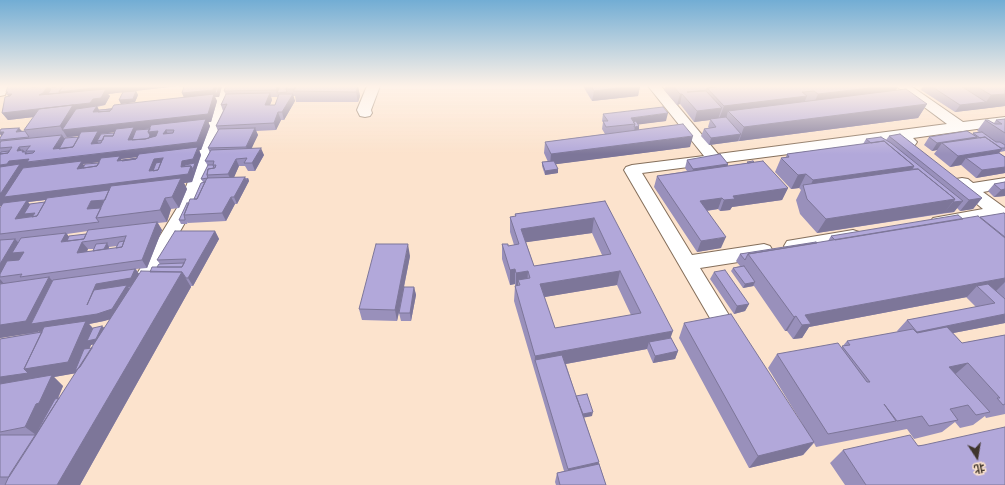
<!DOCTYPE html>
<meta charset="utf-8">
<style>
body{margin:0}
#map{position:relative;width:1005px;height:485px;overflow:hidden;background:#fce3cd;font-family:"Noto Sans","Noto Sans SC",sans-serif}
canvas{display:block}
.north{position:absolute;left:957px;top:437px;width:40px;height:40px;-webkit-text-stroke:3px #fce3cd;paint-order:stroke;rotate:168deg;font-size:11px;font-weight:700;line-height:16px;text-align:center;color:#3f352c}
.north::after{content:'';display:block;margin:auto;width:14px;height:18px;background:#3f352c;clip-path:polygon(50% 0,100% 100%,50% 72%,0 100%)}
</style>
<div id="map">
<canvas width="1005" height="485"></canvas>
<div class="north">北</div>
</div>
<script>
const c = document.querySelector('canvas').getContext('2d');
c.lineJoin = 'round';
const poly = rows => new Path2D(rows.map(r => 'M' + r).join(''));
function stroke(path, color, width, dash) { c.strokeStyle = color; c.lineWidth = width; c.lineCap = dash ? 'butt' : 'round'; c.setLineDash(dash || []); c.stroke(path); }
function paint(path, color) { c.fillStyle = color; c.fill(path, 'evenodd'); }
const minor = poly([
 [0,86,8,86,5,95,0,96,0,86],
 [218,86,230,86,220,133,196,203,143,297,136,300,129,297,126,292,180,203,206,133,218,86],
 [367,86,380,86,371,110,372,113,370,116,365,117,360,116,357,110,367,86],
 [648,86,661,86,718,154,947,124,896,86,911,86,963,122,1005,117,1005,125,913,138,917,142,915,145,910,146,905,145,897,140,642,173,692,255,764,244,770,246,773,251,770,256,764,258,700,268,743,338,739,344,732,347,725,344,624,170,626,167,632,165,704,156,648,86],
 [962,178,968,179,973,183,1005,178,1005,188,983,192,1005,208,1005,223,998,221,995,218,939,228,933,226,930,222,933,218,983,209,956,187,954,183,956,179,962,178],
 [853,230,859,232,862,236,859,240,793,252,787,251,784,246,787,241,853,230]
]);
stroke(minor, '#856f5b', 2);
paint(minor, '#fff');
paint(poly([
 [8,86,178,86,127,92,136,91,138,95,135,102,121,104,119,100,123,92,108,94,110,96,105,105,97,107,99,110,184,97,182,93,184,87,181,87,180,86,222,86,219,97,215,97,217,101,211,122,208,122,210,126,201,150,199,150,201,155,192,182,184,183,187,189,179,208,171,209,167,222,158,223,162,230,147,268,136,269,139,274,150,272,157,267,160,264,157,260,215,231,219,239,193,286,191,286,191,287,80,485,0,485,0,339,42,331,39,332,38,331,38,332,0,338,0,208,2,206,0,206,0,138,1,136,0,134,0,131,19,128,21,131,25,131,24,130,34,117,8,120,2,113,8,96,7,94],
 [115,132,114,133,101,134,100,134],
 [79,136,79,137,65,138,64,138],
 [137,157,137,158,122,160,121,159],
 [99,162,99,163,84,165,83,164],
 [46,200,45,202,30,204,28,202],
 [88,231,86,234,69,237,67,234],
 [117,246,116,248,109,249,109,247],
 [88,249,94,249,93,251,87,251],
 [110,319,105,328,93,328,89,324,104,321],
 [94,344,92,348,89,349,91,345],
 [76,373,59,398,58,399,63,386,54,377],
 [226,86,358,86,360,96,358,102,296,102,295,96,293,96,295,101,284,120,281,120,276,130,256,131,258,135,251,148,264,155,255,171,248,171,245,166,239,166,234,177,245,177,245,178,248,178,249,181,237,204,235,204,226,221,188,223,188,222,187,224,181,224,179,220,189,203,194,199,203,182,201,179,208,166,205,161,210,153,208,148,218,131,216,126,223,111,221,105,226,95,224,91],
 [271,97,278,97,275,105,270,105,272,100],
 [584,86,640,86,638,96,592,101,584,88],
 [665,86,898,86,896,91,927,104,918,118,709,145,701,136,704,129,709,128,708,127,710,120,694,122,680,104,677,105,664,90],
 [923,86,1005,86,1005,106,955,112,921,90],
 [603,114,666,121,638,124,639,126,639,130,690,147,556,164,558,173,545,175,542,166,542,162,548,162,544,153,545,142,605,134,602,129,603,122,602,121],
 [1005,119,1005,151,1000,152,999,153,1005,157,1005,173,976,178,961,165,950,167,934,154,937,150,932,151,924,145,929,137,972,135,973,133,979,132,977,131,985,120,994,123,996,120],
 [889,136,982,198,973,209,960,211,957,208,954,212,817,233,800,214,796,200,801,190,799,188,791,189,775,172,781,158,786,157,787,154,863,144,866,139,886,140],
 [687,160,728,164,728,166,747,163,747,162,788,188,782,200,732,207,730,210,720,211,718,209,707,211,721,248,697,252,654,187,657,176,687,171,685,168],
 [1005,182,1005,196,994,197,988,191,994,184],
 [605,201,671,338,678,351,675,359,653,363,647,349,566,364,576,396,592,416,584,417,606,485,556,485,555,482,557,473,564,471,514,301,515,286,515,284,510,285,502,259,502,244,508,246,514,245,510,232,510,217,515,217,515,214],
 [592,233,602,255,534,266,526,242],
 [617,285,631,315,555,328,544,297],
 [1005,214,1005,323,953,333,962,343,1005,335,1005,414,986,418,985,416,973,425,960,428,955,422,942,432,914,439,907,429,816,447,814,443,803,455,749,468,679,338,684,323,803,425,768,368,777,354,841,348,847,341,898,332,897,331,907,320,976,307,966,297,967,297,809,327,802,338,793,339,787,331,785,331,754,286,743,288,731,271,733,268,740,266,736,261,740,254,828,241,831,236,963,219,980,218,980,217],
 [410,256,404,287,414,287,416,295,411,321,401,321,399,313,397,321,362,320,359,309],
 [714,272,749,304,745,311,734,314,710,279],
 [924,445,1005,485,845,485,830,463,843,450]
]), '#9990bb');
paint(poly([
 [48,86,53,93,50,96,61,95,59,92,64,91,68,86,69,86,70,89,69,91,110,86,178,86,108,94,110,96,105,105,97,106,94,110,78,112,80,116,72,129,208,114,213,97,185,100,182,93,213,90,214,87,209,87,208,86,219,86,217,93,219,86,222,86,219,97,215,97,217,101,211,122,208,122,210,126,201,150,199,150,201,155,195,173,193,169,194,167,192,168,195,173,192,182,184,183,187,189,179,208,172,197,179,183,114,191,118,197,110,216,100,218,101,216,98,212,103,211,105,208,96,209,93,217,87,209,91,201,109,199,112,192,28,202,33,208,30,213,35,213,38,216,27,217,22,226,15,219,25,203,0,206,0,193,1,193,17,169,15,169,13,172,0,173,0,165,7,164,9,161,28,159,24,155,22,158,17,151,19,147,23,152,23,150,26,153,26,152,32,160,31,161,31,162,197,142,205,122,136,130,138,134,134,143,130,143,132,147,128,140,132,130,100,134,103,138,102,140,97,141,99,144,96,152,91,144,96,134,67,137,60,126,68,113,8,120,2,113,90,103,93,99,101,98,102,95,48,100,44,102,39,95,43,93],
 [197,150,193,159,182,161,181,167,185,174,185,173,184,170,186,170,186,168,190,168,188,174,162,177,167,165,163,158,154,159,149,171,153,178,16,195,29,175,23,168,31,167,33,170,80,164,77,169,83,176,102,174,105,166,103,162,99,170,85,172,87,168,83,164,118,160,117,161,122,169,122,168,140,167,142,162,140,158,138,163,124,164,121,159],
 [158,166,163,166,160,174,155,174],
 [109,207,108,210,108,211,106,208],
 [277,86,282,86,277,93,278,97,276,90],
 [358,86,360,96,358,102,356,92],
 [633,86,640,86,638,96,592,101,594,91],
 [887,86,898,86,892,98,812,108,818,94],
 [136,91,138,95,135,102,121,104,119,100],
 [6,92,8,92,12,94,12,102],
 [804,92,802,97,807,96,801,110,728,111,726,119,719,119,724,106],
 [270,93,272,100,267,112,265,105],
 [293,94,295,101,284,120,282,112],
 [680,94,682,94,680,104,677,105],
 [1005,94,1005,106,981,109,991,95],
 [986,102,981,109,955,112,960,105],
 [927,104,918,118,739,141,744,127],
 [97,106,101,114,100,115,112,114,116,108,118,112,114,118,98,119,93,112],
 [722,108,718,119,694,122,697,111],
 [278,112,281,120,276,130,274,123],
 [668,113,666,121,635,125,631,118],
 [639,126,639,130,634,131,635,127],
 [19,128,22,131,16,132],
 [255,128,258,135,249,154,246,147],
 [166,130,170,138,163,134],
 [158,131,162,138,149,138,148,132],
 [0,132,4,132,2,136,0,134],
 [741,134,738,141,709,145,711,138],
 [62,135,67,142,78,154,53,149],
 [693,136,690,147,550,165,551,154],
 [977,137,971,145,942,143,937,150,932,151,937,143],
 [261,148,264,155,255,171,252,163],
 [1002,149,993,160,966,158,961,165,950,167,958,156],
 [236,159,239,166,232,182,228,174],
 [728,164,725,172,691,177,693,169],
 [914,166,905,180,806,194,813,180],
 [1005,167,1005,173,976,178,982,170],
 [558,169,558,173,545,175,545,171],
 [806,174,799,188,791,189,798,175],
 [245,177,246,180,248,178,249,181,237,204,234,197],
 [788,188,782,200,732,207,730,210,720,211,724,200,733,196],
 [1005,189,1005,196,994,197,1001,190],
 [231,197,235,204,226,221,222,213],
 [165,198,171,209,167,222,160,210],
 [722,198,718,209,696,212,700,201],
 [982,198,973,209,960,211,969,200],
 [955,199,944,213,817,233,826,219],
 [963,201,954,212,944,213,953,202],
 [594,218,592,233,521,243,521,229],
 [157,222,162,230,147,268,142,260],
 [215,231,219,239,193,286,188,278],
 [66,233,72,240,61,242],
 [726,237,721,248,697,252,701,241],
 [15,239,25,250,31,259,0,277,0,264],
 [82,242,88,249,83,260,77,253],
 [107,243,109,247,105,256,95,258],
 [408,244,410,256,397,321,395,310],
 [135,269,141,276,137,286,128,287,133,293,119,317,104,321,89,324,96,332,102,326,106,329,100,343,91,345,83,363,77,373,54,377,63,386,51,413,39,437,25,427,0,386,0,377,24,369,84,325,39,332,38,331,38,332,0,338,0,325,49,277,59,288,87,305,96,284],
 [515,269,515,284,510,285,510,270],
 [528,271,527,285,520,285,518,280,518,287,516,287,516,273],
 [620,271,617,285,539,298,540,284],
 [182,272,191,287,80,485,57,485],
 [1005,278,1005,282,996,291,977,286,967,297,809,327,802,338,793,339,802,325,805,315],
 [0,279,5,285,4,287,0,283],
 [755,282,753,286,743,288,745,284],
 [414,287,416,295,411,321,410,313],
 [749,304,745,311,734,314,737,306],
 [1005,314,1005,323,907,342,917,332],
 [796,316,787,331,785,331,794,317],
 [673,331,668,345,649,342,647,349,538,369,535,360,534,370,535,356],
 [678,351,675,359,653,363,655,356],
 [968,363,952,377,949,367],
 [593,412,592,416,582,418,582,414],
 [814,442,803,455,749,468,758,456],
 [599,462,596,471,566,478,568,469]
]), '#7d7699');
const building = poly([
 [8,86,33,86,32,87,48,86,43,93,39,95,106,89,101,98,93,99,90,103,2,113,5,97,10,96,12,94,6,94,8,92,6,92,8,86],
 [48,86,53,86,52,87,63,86,59,92,60,93,48,94,51,89,48,86],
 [63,86,110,86,59,92,63,86],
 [184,86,214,86,213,90,182,93,184,86],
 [217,86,219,86,217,93,215,93,217,86],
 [226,86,277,86,276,90,224,91,226,86],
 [280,86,288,86,286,89,287,92,277,93,280,86],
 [288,86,296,86,295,89,286,89,288,86],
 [296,86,358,86,356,92,293,91,296,86],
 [591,86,633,86,594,91,591,86],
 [673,86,721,86,707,88,707,90,687,92,706,91,722,108,697,111,682,94,680,94,673,86],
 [721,86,887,86,818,94,814,91,804,92,802,92,807,96,724,106,707,88,721,86],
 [931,86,961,86,986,102,960,105,931,86],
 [976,86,1005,86,1005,94,991,95,976,86],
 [906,89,927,104,744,127,728,111,906,89],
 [136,91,133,99,119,100,123,92,136,91],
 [270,93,265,105,275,105,279,94,293,94,282,112,278,112,274,123,216,126,227,104,221,105,226,94,270,93],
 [214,94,208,114,62,130,76,109,97,106,93,112,110,111,114,105,214,94],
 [73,105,60,126,24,130,39,109,73,105],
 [663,107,668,113,631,118,635,124,606,127,603,121,608,121,603,114,663,107],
 [112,109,110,111,98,112,99,110,112,109],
 [726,117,741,134,711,138,704,129,716,127,710,119,726,117],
 [206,119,197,142,27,162,29,159,9,161,7,164,0,165,0,154,8,153,12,147,0,148,0,143,1,141,62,135,53,149,73,147,81,132,98,131,91,144,101,143,104,136,113,136,116,129,134,127,128,140,145,139,156,136,158,131,148,132,151,125,206,119],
 [166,130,174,130,173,133,163,134,166,130],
 [30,146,26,151,35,151,33,153,25,154,26,152,22,152,23,150,17,151,19,147,30,146],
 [1005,119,1005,133,985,120,988,120,995,124,1002,124,996,120,1005,119],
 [636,121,639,126,635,127,634,127,635,124,633,122,636,121],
 [683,124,693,136,551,154,545,142,683,124],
 [19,128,16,132,25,131,29,137,0,140,0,138,4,132,0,132,0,131,1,129,19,128],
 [255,128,246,147,208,148,219,129,255,128],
 [150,129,148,132,150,135,149,138,145,139,132,140,136,130,150,129],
 [967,131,977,137,937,143,929,137,967,131],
 [982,132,996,142,1000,142,1005,145,1005,148,1001,148,985,137,980,138,973,133,982,132],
 [114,133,113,136,104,136,103,140,97,141,101,134,114,133],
 [900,134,982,198,969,200,889,136,900,134],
 [79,137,73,147,59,149,65,138,79,137],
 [881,137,891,143,963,201,953,202,955,199,918,169,912,169,914,166,884,141,871,143,866,139,881,137],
 [985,137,1002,149,958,156,942,143,985,137],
 [884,141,914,166,813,180,806,174,798,175,781,158,789,157,787,154,884,141],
 [198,147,193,159,182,161,181,167,191,166,188,174,4,197,23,168,82,161,77,169,97,166,101,158,120,156,117,161,136,159,139,154,198,147],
 [163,158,158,170,149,171,154,159,163,158],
 [261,148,252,163,244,163,247,158,236,159,228,174,207,175,208,169,215,168,216,165,213,165,214,161,205,161,211,150,261,148],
 [9,151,8,153,0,154,1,152,9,151],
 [999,153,1005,157,1005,167,982,170,966,158,999,153],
 [720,154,728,164,693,169,687,160,720,154],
 [137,158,136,159,122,161,122,160,137,158],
 [554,161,558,169,545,171,542,162,554,161],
 [753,161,754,162,748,163,747,162,753,161],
 [763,161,788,188,733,196,735,199,724,200,722,198,700,201,726,237,701,241,657,176,763,161],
 [161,162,158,170,153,171,156,163,161,162],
 [99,163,97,166,83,168,85,164,99,163],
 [195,163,193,169,191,166,184,166,185,165,195,163],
 [20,164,1,193,0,193,0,167,20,164],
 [208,165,213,165,214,168,208,169,207,175,208,178,201,179,208,165],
 [918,169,955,199,826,219,807,199,803,185,918,169],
 [245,177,234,197,231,197,222,213,184,215,190,199,197,199,207,178,245,177],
 [181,178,172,197,165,198,160,210,96,218,111,186,181,178],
 [205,182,197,199,194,199,201,183,205,182],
 [1005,182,1005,189,1001,190,994,184,1005,182],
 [109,190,105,200,91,201,87,209,101,208,96,218,99,222,0,234,0,208,3,203,27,200,15,219,37,216,47,198,109,190],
 [605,201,673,331,535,356,515,286,520,285,518,280,530,278,528,271,516,273,515,269,510,270,502,244,508,244,508,246,519,244,510,217,516,216,515,214,605,201],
 [594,218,611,254,534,266,521,229,594,218],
 [620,271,641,313,555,328,540,284,620,271],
 [45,202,37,216,32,217,35,213,24,214,30,204,45,202],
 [187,203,189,203,184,215,185,219,185,220,179,220,187,203],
 [1004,213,1005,214,1005,237,980,217,1004,213],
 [958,215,963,219,835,240,831,236,958,215],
 [978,216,1005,238,1005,278,805,315,811,324,802,325,796,316,794,317,748,254,978,216],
 [157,222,142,260,20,277,22,274,0,277,0,274,7,261,19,260,24,252,12,253,21,238,66,233,61,242,84,239,88,230,157,222],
 [126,236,122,247,77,253,82,242,126,236],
 [175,231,215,231,188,278,186,278,182,272,150,272,152,267,182,267,186,259,157,260,175,231],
 [86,234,84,239,67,241,69,236,86,234],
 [15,239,0,264,0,240,15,239],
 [124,241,122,247,116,248,119,242,124,241],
 [816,242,817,243,748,254,745,260,740,254,816,242],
 [107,243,104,249,93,251,96,244,107,243],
 [376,244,408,244,395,310,359,309,376,244],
 [184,263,182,267,157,267,159,264,184,263],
 [744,266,755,282,745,284,733,268,744,266],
 [135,269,131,278,96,284,87,305,94,290,127,285,112,309,97,314,31,324,53,280,135,269],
 [725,270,749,304,737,306,714,272,725,270],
 [141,271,182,272,57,485,5,485,10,474,141,271],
 [49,277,26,321,0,325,0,284,49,277],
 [988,284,1005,299,1005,314,917,332,907,320,995,303,977,286,988,284],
 [404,287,414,287,410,313,399,313,404,287],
 [731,314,814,442,758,456,684,323,731,314],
 [86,321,68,362,24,369,44,327,86,321],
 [102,326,96,339,87,341,93,328,102,326],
 [947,327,962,343,1005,335,1005,404,1003,405,997,398,1000,398,968,363,949,367,990,412,976,415,968,405,950,409,958,420,929,426,922,416,897,421,884,404,896,421,828,434,777,354,838,343,867,382,870,382,842,346,850,345,847,341,913,329,917,333,947,327],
 [42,332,24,369,28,373,0,377,0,339,42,332],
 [671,338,678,351,655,356,649,342,671,338],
 [92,348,80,367,75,371,84,349,92,348],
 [562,355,599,462,568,469,535,360,562,355],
 [52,375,39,403,36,404,25,427,0,432,0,384,52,375],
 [587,394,593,412,583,414,576,396,587,394],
 [59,398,36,435,35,435,55,399,59,398],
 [1005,427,1005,485,866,485,843,450,910,435,918,446,924,445,1005,427],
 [0,435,36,435,9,477,0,477,0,435],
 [599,464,606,485,560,485,557,473,599,464]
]);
paint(building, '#b2a8da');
stroke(building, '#7d7699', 1);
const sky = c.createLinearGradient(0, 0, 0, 154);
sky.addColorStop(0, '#72add4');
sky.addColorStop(0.56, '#fef2e8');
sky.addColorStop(1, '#fef2e800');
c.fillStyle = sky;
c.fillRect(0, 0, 1005, 154);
</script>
